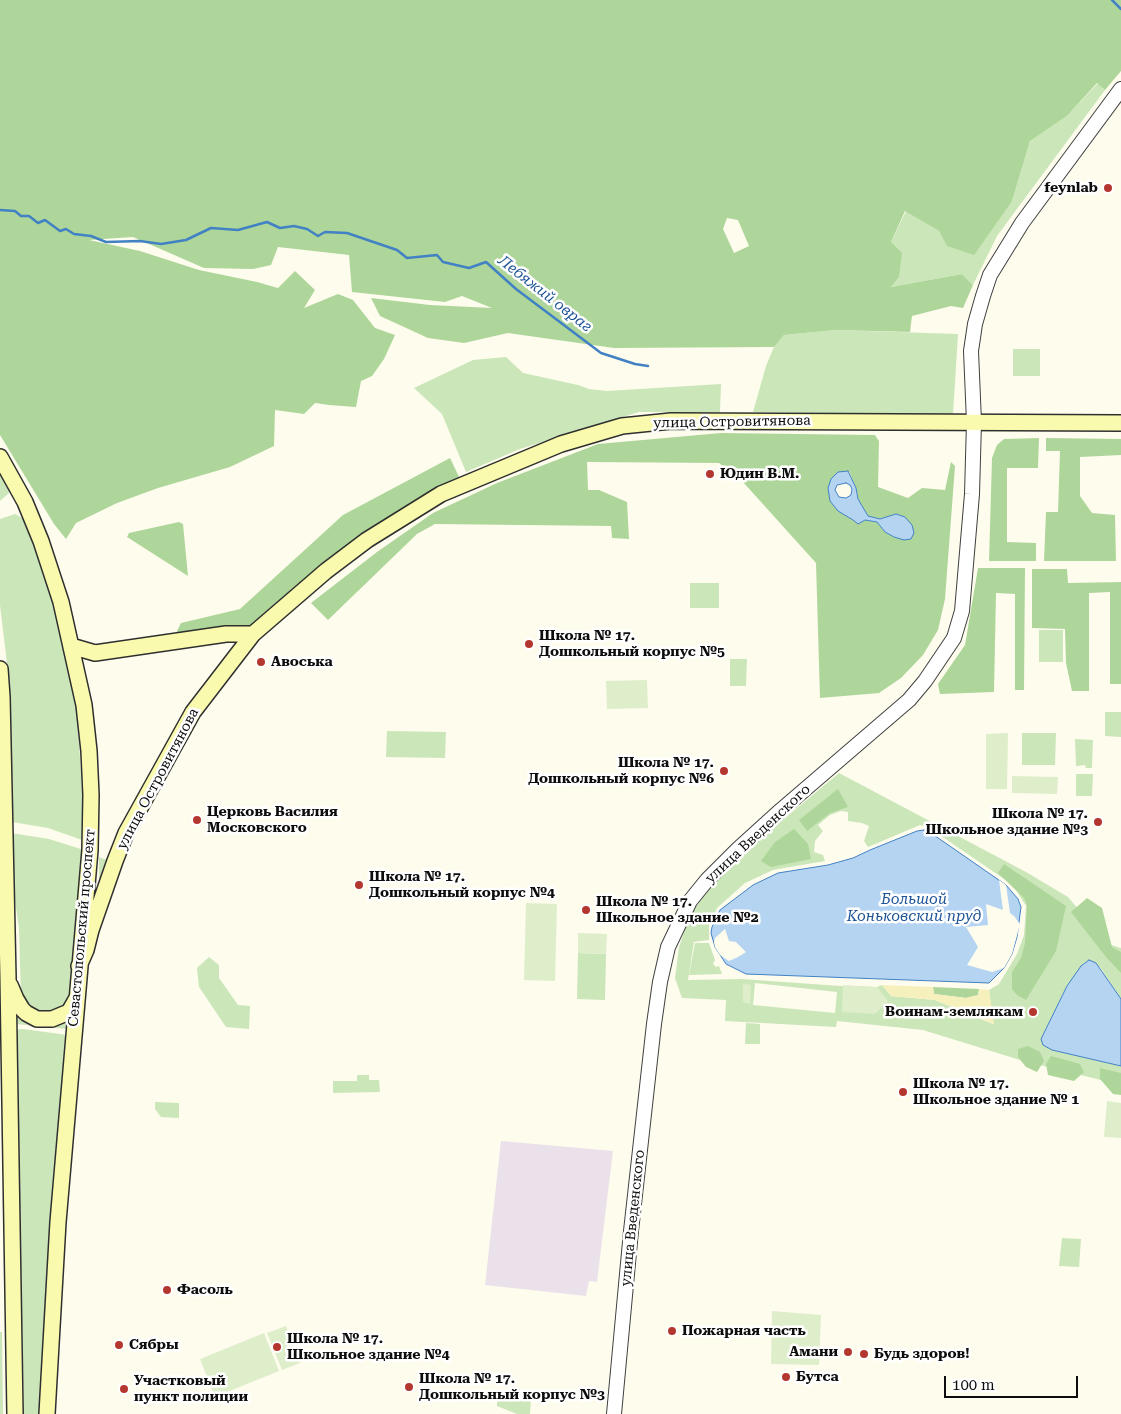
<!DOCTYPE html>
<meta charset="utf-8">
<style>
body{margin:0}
#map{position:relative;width:1121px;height:1414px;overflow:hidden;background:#fefced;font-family:"Roboto Serif",serif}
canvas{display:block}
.scale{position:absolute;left:944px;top:1376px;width:134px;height:22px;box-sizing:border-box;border:2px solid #0d0d0d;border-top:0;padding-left:6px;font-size:15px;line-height:18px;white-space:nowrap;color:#0d0d0d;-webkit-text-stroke:4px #fff;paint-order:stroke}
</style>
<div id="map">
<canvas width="1121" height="1414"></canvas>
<div class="scale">100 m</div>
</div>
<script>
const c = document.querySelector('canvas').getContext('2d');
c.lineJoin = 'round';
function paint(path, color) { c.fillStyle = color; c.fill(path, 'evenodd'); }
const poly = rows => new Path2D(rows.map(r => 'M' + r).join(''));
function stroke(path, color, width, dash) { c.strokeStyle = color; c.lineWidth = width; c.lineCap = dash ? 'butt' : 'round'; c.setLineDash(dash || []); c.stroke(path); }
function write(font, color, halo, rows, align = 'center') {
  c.font = font + ' "Roboto Serif",serif'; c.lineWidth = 5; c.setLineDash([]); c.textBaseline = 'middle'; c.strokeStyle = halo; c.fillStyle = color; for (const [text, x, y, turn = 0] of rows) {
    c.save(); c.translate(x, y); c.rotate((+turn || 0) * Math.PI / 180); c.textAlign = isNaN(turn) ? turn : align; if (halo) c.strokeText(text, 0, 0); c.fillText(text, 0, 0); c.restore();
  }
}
paint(poly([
 [501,1141,613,1151,597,1282,589,1281,586,1296,485,1285]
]), '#ebe1eb');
paint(poly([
 [1098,83,1105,90,997,236,973,285,962,274,891,287,899,277,891,242,906,211,939,231,948,246,1012,201,1030,141,1067,116],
 [836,330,958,334,953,415,753,412,766,366,774,347,784,335],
 [1013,349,1040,349,1040,376,1013,376],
 [506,357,523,373,578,385,589,389,607,391,721,384,720,412,639,412,520,449,466,472,442,414,414,388,473,360],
 [0,471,8,483,9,493,0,501],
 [15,514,24,519,52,599,77,710,85,841,48,828,12,822,8,672,0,605,0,519],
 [690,583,719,583,719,608,690,608],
 [1039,630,1063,630,1063,662,1039,662],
 [730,659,747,659,746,686,730,686],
 [1105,712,1121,712,1121,737,1105,736],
 [387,731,446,732,445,758,386,757],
 [1022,733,1056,733,1055,765,1022,765],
 [1075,739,1093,740,1092,768,1086,768,1085,765,1076,766],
 [839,773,1026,872,1068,897,1108,944,1121,948,1121,999,1100,967,1085,962,1067,986,1041,1039,1052,1050,1121,1066,1121,1085,1020,1060,923,1030,837,1021,836,1027,725,1021,726,1000,682,998,675,978,679,947,688,921,698,904,711,886,743,853],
 [841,811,848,812,848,821,862,823,869,826,864,841,868,847,920,825,928,827,1013,885,1026,906,1024,935,1017,954,999,984,989,990,993,1024,935,1000,891,996,882,985,877,987,841,986,741,979,688,980,694,942,709,940,709,925,717,908,745,883,773,870,825,861,823,855,814,852,815,841,823,831,818,825,830,815],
 [755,983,837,992,835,1013,753,1005],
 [1076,774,1093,774,1092,796,1076,796],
 [11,833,49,839,84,850,70,1001,66,1006,49,1015,31,1009,21,998,19,928,12,880],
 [99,857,107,860,99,881],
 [695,943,709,943,715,960,713,964,716,967,719,966,722,974,689,975],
 [578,953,606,954,605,1000,577,999],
 [209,957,219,965,219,978,238,1005,250,1006,249,1029,226,1027,199,987,197,968],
 [16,1016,33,1025,52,1026,69,1020,68,1029,16,1024],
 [746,1023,760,1024,760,1044,745,1044],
 [19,1029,23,1029,67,1035,41,1414,24,1414,16,1033],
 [357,1075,369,1075,369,1080,379,1080,380,1092,333,1093,333,1081,357,1081],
 [155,1102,179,1103,179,1118,161,1117,155,1109],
 [1062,1238,1081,1239,1079,1267,1059,1266],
 [0,1332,2,1332,3,1414,0,1414],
 [497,1397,531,1399,530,1414,517,1414,497,1406]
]), '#cbe6b9');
paint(poly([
 [0,0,1121,0,1121,71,1105,90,1097,83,1067,116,1030,141,1012,201,974,255,947,246,939,231,905,211,891,242,902,253,899,277,891,287,962,274,973,285,963,308,951,306,912,316,910,332,836,330,784,335,774,347,614,348,508,333,464,343,428,338,380,316,371,298,430,305,492,308,462,296,445,302,352,292,349,255,278,247,271,265,253,269,204,268,133,237,89,240,140,251,199,270,257,282,278,288,295,271,315,290,304,308,338,294,353,300,375,328,395,335,384,359,372,376,361,381,356,407,329,405,315,403,304,414,275,410,274,446,230,467,158,488,117,503,76,523,66,539,54,524,0,435],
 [727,218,738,220,749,246,734,253,723,229],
 [721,433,875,435,879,441,878,487,908,498,922,488,945,490,951,462,955,466,945,599,938,630,923,655,901,678,879,693,820,698,816,563,743,482,719,463,587,462,588,490,599,490,627,502,629,539,612,538,611,526,435,524,417,534,328,620,311,603,377,552,433,513,497,483,598,444],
 [849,471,856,488,858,499,868,516,880,519,896,514,905,517,885,532,877,522,865,520,858,524,828,488],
 [1039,438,1038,468,1007,468,1007,542,1036,543,1036,561,989,561,992,458,997,445,1004,439],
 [1046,438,1121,439,1121,455,1080,457,1080,496,1092,513,1115,515,1116,561,1044,561,1046,512,1058,512,1060,451,1046,451],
 [450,458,460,479,370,529,254,627,178,636,177,631,181,623,240,609,343,515],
 [179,522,183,524,188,576,127,537,129,533],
 [978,568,1025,568,1024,690,1015,690,1015,594,996,593,994,692,940,694,938,684,965,645],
 [1032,569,1067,569,1068,583,1121,582,1121,684,1110,684,1110,592,1089,593,1089,691,1072,691,1066,663,1065,629,1032,628],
 [838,789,848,807,830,813,807,831,799,820],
 [794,829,808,844,811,859,771,867,761,861,775,842],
 [1004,864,1066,906,1056,951,1026,1000,1017,995,1012,989,1012,972,1021,958,1025,943,1027,905,1024,898,998,873],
 [1087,898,1102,908,1112,947,1121,952,1121,973,1106,957,1071,912],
 [933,987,979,989,978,995,966,998,934,994],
 [1028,1046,1040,1052,1044,1061,1037,1072,1026,1067,1018,1057,1018,1049],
 [1051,1056,1080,1064,1084,1072,1074,1081,1048,1075,1046,1064],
 [1100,1068,1121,1073,1121,1095,1113,1094,1100,1079]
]), '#aed69a');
paint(poly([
 [882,985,933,987,934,994,966,998,978,995,979,989,989,990,994,1024,935,1000,891,996]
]), '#f6f0bd');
paint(poly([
 [647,680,648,708,607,709,606,681],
 [1008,733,1007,789,986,789,986,734],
 [1012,776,1058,777,1057,794,1012,793],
 [526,903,557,904,555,981,524,980],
 [578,933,607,934,606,954,578,953],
 [743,983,751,985,750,1004,743,1002],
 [843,985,877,987,888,1001,875,1014,842,1012],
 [1107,1101,1121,1103,1121,1138,1104,1137],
 [772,1311,821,1315,819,1365,771,1364],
 [286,1326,300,1363,282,1370,267,1333],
 [264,1333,279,1371,215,1397,200,1359]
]), '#deeecb');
const water = poly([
 [848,471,856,488,858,499,868,516,880,519,896,514,905,517,912,525,914,533,911,539,904,540,894,537,885,532,877,522,865,520,858,524,853,520,838,511,830,501,828,488,831,479,838,472,848,471],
 [846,483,850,485,852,489,851,495,846,498,839,497,835,490,837,485,846,483],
 [924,830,931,833,1006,885,1018,899,1021,907,1017,937,1012,954,1004,968,989,983,746,974,726,964,715,947,711,933,712,927,720,910,753,885,778,873,828,865,853,858,870,850,917,831,924,830],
 [1089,960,1096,963,1121,999,1121,1066,1052,1050,1043,1045,1041,1039,1067,986,1081,966,1089,960]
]);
paint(water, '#b5d4f2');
stroke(water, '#4181c4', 1);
paint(poly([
 [999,880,1006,885,1010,913,1014,916,1020,924,1012,954,1004,968,992,972,967,965,978,947,966,927,988,925,986,904,1003,910],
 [725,929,729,941,736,942,746,952,738,957,729,961,720,955,715,947,714,942,715,938]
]), '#fefced');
stroke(poly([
 [1112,0,1121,9],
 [0,210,15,211,21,216,29,216,38,223,45,220,60,231,66,229,74,234,91,236,106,242,140,241,161,244,186,240,211,228,238,230,267,222,280,228,294,226,307,229,318,236,325,232,347,233,397,250,407,258,437,255,443,262,469,268,486,262,516,289,601,353,635,364,648,366]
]), '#4181c4', 2.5);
const tertiary = poly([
 [614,1414,631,1231,654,1024,660,982,668,947,690,901,707,880,738,849,781,810,909,700,925,681,954,638,962,611,972,494,974,422,971,351,975,324,983,296,990,275,1022,223,1121,89]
]);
const secondary = poly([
 [0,457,25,502,41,541,61,602,84,705,89,751,91,795,90,850,58,1222,47,1414],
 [71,646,95,653,226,634,253,634],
 [0,669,2,697,8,978,15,1414],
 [79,966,86,950,91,930,115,861,126,833,193,712,253,634,326,571,367,540,441,494,561,444,622,426,671,421,1121,423],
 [10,985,16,999,22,1009,26,1013,37,1019,52,1019,64,1014,69,1012,77,998]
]);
stroke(tertiary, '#404040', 16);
stroke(secondary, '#2f2f2f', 18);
stroke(tertiary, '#fff', 14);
stroke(secondary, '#f9faad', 15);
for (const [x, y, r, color] of [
 [1108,188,5,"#b3372e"],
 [710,474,5,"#b3372e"],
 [529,644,5,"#b3372e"],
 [261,662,5,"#b3372e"],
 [724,771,5,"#b3372e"],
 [197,820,5,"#b3372e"],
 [1098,822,5,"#b3372e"],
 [359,885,5,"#b3372e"],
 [586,910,5,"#b3372e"],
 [1033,1012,5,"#b3372e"],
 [903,1092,5,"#b3372e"],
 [167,1290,5,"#b3372e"],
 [672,1331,5,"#b3372e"],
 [119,1345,5,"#b3372e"],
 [277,1347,5,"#b3372e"],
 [848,1352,5,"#b3372e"],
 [864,1354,5,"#b3372e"],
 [786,1377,5,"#b3372e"],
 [409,1387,5,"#b3372e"],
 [124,1389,5,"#b3372e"]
]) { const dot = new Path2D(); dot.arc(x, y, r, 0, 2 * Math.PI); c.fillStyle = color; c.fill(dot); stroke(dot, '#fff', 2); }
write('bold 14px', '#0d0d0d', '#fff', [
 ["feynlab",1098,188,"right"],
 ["Юдин В.М.",720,474],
 ["Школа № 17.",539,636],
 ["Дошкольный корпус №5",539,652],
 ["Авоська",271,662],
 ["Школа № 17.",714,763,"right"],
 ["Дошкольный корпус №6",714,779,"right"],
 ["Церковь Василия",207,812],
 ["Московского",207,828],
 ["Школа № 17.",1088,814,"right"],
 ["Школьное здание №3",1088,830,"right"],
 ["Школа № 17.",369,877],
 ["Дошкольный корпус №4",369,893],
 ["Школа № 17.",596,902],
 ["Школьное здание №2",596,918],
 ["Воинам-землякам",1023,1012,"right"],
 ["Школа № 17.",913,1084],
 ["Школьное здание № 1",913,1100],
 ["Фасоль",177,1290],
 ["Пожарная часть",682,1331],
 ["Школа № 17.",287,1339],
 ["Школьное здание №4",287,1355],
 ["Сябры",129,1345],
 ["Амани",838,1352,"right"],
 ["Будь здоров!",874,1354],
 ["Бутса",796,1377],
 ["Школа № 17.",419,1379],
 ["Дошкольный корпус №3",419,1395],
 ["Участковый",134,1381],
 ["пункт полиции",134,1397]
], 'left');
write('14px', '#0d0d0d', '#fff', [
 ["улица Островитянова",732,422,-1],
 ["улица Островитянова",158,779,-62],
 ["улица Введенского",758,834,-43],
 ["Севастопольский проспект",82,928,-85],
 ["улица Введенского",633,1218,-84]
]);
write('italic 15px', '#1e5496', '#fff', [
 ["Лебяжий овраг",545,294,38],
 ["Большой",914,900],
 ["Коньковский пруд",914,917]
]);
</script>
